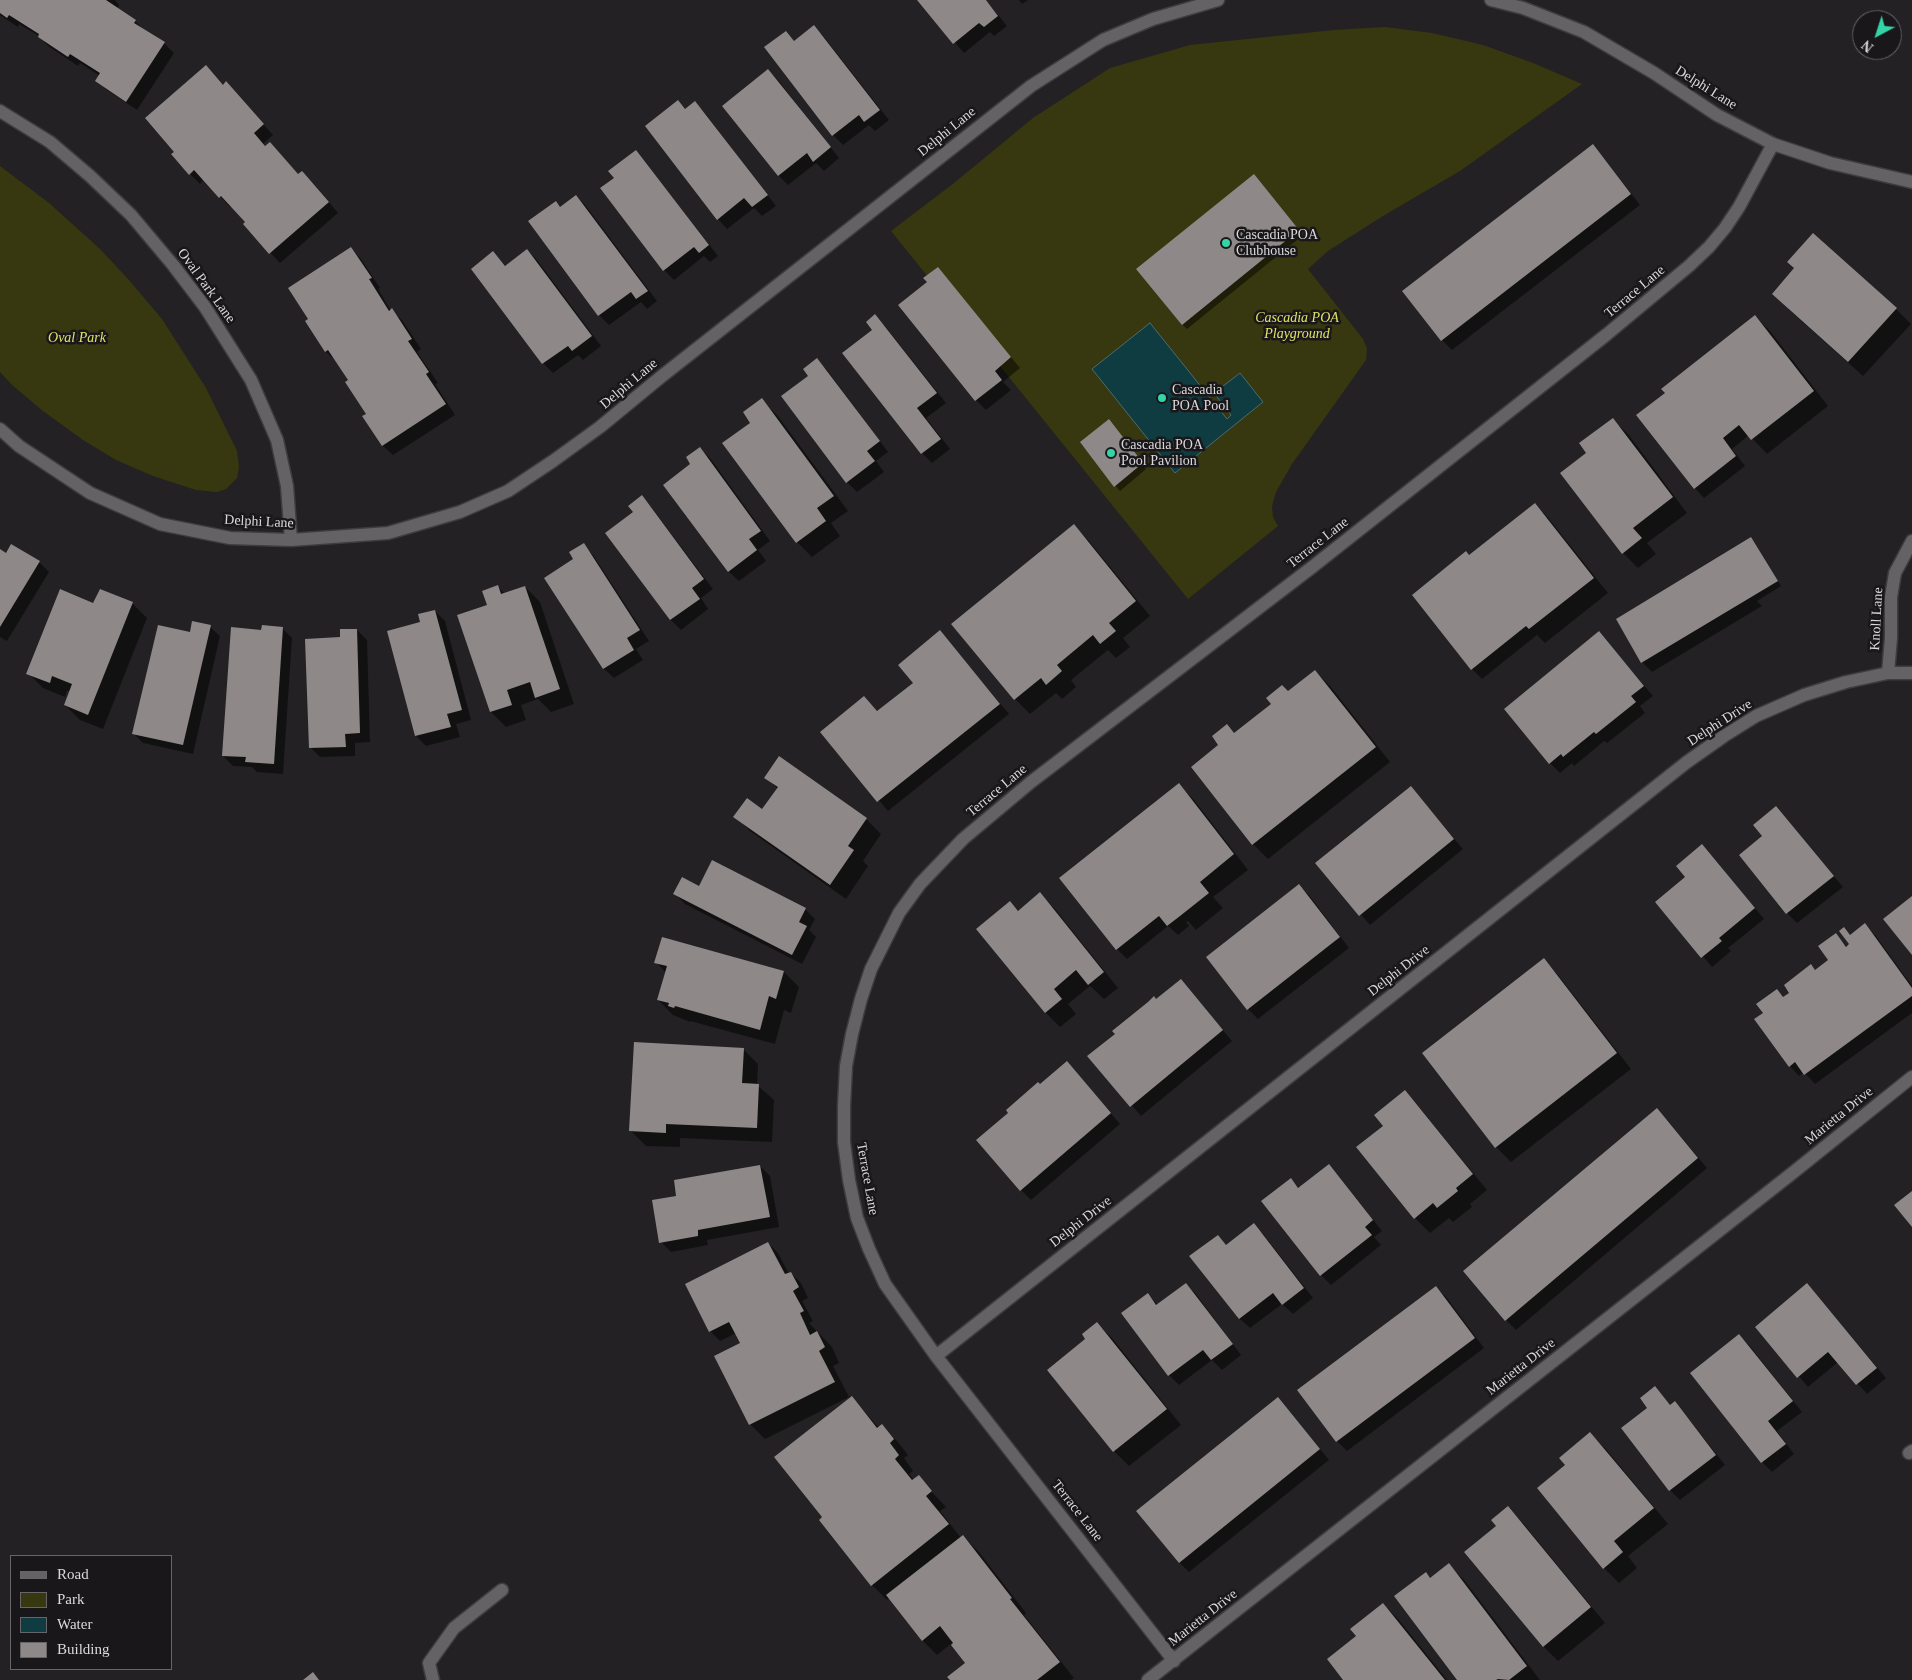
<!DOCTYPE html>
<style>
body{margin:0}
#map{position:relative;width:1912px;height:1680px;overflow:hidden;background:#232123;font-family:Georgia,serif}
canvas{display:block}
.legend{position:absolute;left:10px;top:1555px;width:162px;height:115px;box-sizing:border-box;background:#19171a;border:1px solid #666567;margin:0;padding:6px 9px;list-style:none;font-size:15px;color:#dad9db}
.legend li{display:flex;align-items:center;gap:10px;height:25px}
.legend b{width:25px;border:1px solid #666567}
.north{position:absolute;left:1852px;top:10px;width:50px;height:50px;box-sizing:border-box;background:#19171a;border:1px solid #666567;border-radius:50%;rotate:220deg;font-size:14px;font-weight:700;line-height:20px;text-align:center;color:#dad9db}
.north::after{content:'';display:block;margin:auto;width:18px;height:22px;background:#35d4a7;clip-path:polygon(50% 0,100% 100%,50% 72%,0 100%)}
</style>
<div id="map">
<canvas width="1912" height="1680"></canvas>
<ul class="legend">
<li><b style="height:6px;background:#656266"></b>Road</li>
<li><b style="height:14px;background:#37380f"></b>Park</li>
<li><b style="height:14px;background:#0f3c41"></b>Water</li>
<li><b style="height:14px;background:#8e8988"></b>Building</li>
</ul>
<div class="north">N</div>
</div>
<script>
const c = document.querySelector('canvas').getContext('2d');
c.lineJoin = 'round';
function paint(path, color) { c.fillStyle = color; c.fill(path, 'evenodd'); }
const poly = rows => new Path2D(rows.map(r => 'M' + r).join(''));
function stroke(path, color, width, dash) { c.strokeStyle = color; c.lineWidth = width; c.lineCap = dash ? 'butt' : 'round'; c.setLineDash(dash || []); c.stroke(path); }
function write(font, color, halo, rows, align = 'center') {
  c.font = font + ' Georgia,serif'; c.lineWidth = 5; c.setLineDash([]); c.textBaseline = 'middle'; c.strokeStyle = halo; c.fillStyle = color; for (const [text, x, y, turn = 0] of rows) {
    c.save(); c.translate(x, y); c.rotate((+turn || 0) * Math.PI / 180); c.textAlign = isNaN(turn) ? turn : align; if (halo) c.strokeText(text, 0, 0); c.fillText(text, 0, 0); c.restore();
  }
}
paint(poly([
 [1385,27,1432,33,1483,45,1533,63,1582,84,1460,171,1383,216,1328,251,1308,269,1363,339,1367,349,1366,360,1292,464,1276,492,1272,506,1273,517,1278,526,1188,599,891,231,954,183,1033,118,1110,68,1190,45,1334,30],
 [0,166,49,203,100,249,129,280,162,319,206,388,237,451,239,467,237,478,226,489,217,492,196,490,153,476,116,460,83,440,43,411,12,385,0,372]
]), '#37380f');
const water = poly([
 [1150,323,1227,419,1231,415,1214,393,1240,373,1263,402,1175,473,1092,369,1150,323]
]);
paint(water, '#0f3c41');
stroke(water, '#4c6b6f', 1);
paint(poly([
 [0,0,115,0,119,5,117,9,135,21,145,31,164,43,174,53,137,110,107,90,97,81,100,76,80,63,78,66,48,46,39,36,19,24,18,27,0,15],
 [918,0,986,0,1007,26,994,36,990,32,964,53],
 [1019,0,1028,0,1022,4],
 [814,27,824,37,889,120,875,131,869,125,843,145,833,135,786,33,795,42],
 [768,70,778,80,839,158,824,171,816,163,788,185,778,175],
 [226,83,273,135,263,144,266,147,270,144,299,175,313,183,338,213,280,263,244,224,246,222,232,206,230,207,204,179,200,184,190,174,223,86],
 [678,102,686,110,695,103,705,113,776,206,762,216,754,208,727,229,718,219],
 [1593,146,1602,156,1640,205,1452,350,1442,340],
 [636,152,645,162,718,256,710,262,704,256,674,280,664,270,616,178],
 [1258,180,1303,235,1187,329,1182,324],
 [576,196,586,206,657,301,647,309,641,302,609,325,599,315,530,221,556,202,561,208],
 [351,249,361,259,380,288,378,289,391,311,402,320,421,349,417,352,438,383,435,384,455,415,393,455,383,446,364,416,367,414,349,381,336,361,326,352,306,321,310,319],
 [527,250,537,260,601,346,583,360,578,355,553,373,543,363,473,269,493,253,506,266],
 [938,268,1020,368,1003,382,1011,390,986,410,976,400,929,282],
 [1788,309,1896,309,1911,324,1863,376],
 [875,316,885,326,946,403,926,418,950,449,932,463,922,453,844,353,874,330],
 [1755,316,1770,331,1828,406,1767,454,1749,435,1732,449,1745,466,1704,498,1695,488,1667,394],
 [817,360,827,370,888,452,876,461,884,472,857,492,847,482,810,376],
 [762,400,777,415,848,511,831,523,840,536,812,557,797,542,752,423],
 [1613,420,1628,434,1687,513,1647,543,1656,554,1638,568,1623,553,1562,473,1588,453],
 [1113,425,1146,469,1120,491,1081,443],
 [700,449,710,458,770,541,758,550,766,561,739,581,729,572,664,485,692,464],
 [642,497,651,507,713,589,701,598,708,609,681,630,671,620,607,533,634,513],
 [1535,504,1549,519,1608,593,1545,643,1537,635,1482,679,1472,669,1413,595,1470,556],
 [1074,526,1089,541,1150,616,1123,638,1130,647,1116,658,1108,650,1071,680,1076,687,1062,699,1056,693,1030,714,1015,699],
 [1751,539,1755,544,1781,586,1757,601,1762,606,1652,672,1642,662,1617,619],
 [583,545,593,555,649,641,636,649,643,660,614,678,604,669,546,579,575,560],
 [0,551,7,554,39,562,49,572,7,641,0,637],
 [498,587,505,594,525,587,540,602,574,704,551,712,538,699,521,705,526,720,506,727,491,712,458,615,488,606],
 [132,603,147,618,103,729,80,720,65,705,70,692,67,690,65,697,43,688,28,673,94,604],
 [435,611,445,621,471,720,456,724,460,737,426,746,416,736,422,623],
 [210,627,220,636,193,754,143,743,133,733,190,634],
 [282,628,292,638,283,774,257,772,252,767,233,766,223,756,263,631],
 [357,630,367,640,370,742,355,743,355,756,320,757,310,747],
 [940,632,1009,714,888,811,822,732,864,697,878,712,915,683],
 [1599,633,1653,696,1640,706,1645,713,1607,743,1604,741,1574,766,1572,763,1560,773,1550,763],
 [1315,671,1330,686,1390,762,1268,859,1253,844,1193,768],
 [766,777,866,819,881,834,863,861,868,866,846,899,750,831,735,816,763,811,778,789],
 [1179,785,1194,800,1248,870,1213,897,1223,908,1196,930,1188,921,1186,922,1189,926,1178,935,1168,926,1127,959,1117,949],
 [1410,788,1463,849,1370,925,1317,864],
 [1776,808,1843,887,1797,923,1787,913,1763,836],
 [1712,856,1764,919,1728,948,1731,951,1712,967,1657,902],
 [1299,886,1309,895,1349,948,1258,1019,1248,1009],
 [699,888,805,909,815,919,809,930,816,937,802,964,685,904,675,894],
 [1040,894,1055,909,1118,988,1104,999,1090,986,1068,1004,1076,1014,1060,1027,1045,1012,1010,903,1019,911],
 [1865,925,1875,935,1912,986,1912,1013,1815,1084,1804,1072,1799,1076,1790,1066,1764,1013,1777,991,1784,998,1830,960,1836,935,1847,947,1851,945,1844,929,1851,936],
 [663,938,784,972,799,987,791,1013,784,1010,775,1044,690,1021,690,1022,673,1015,658,1000,666,973,656,962],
 [1544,960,1558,975,1631,1069,1511,1162,1496,1147,1424,1053],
 [1181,980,1232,1041,1141,1116,1089,1056],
 [743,1049,758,1064,757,1085,774,1100,772,1142,680,1138,680,1147,646,1146,631,1131],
 [1076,1073,1120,1124,1031,1200,1021,1190,1040,1086],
 [1405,1092,1419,1107,1487,1190,1470,1204,1472,1207,1453,1222,1449,1218,1430,1233,1415,1218,1385,1126],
 [1667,1120,1707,1168,1516,1330,1506,1320],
 [1328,1165,1338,1175,1382,1231,1374,1237,1381,1245,1331,1285,1321,1275,1291,1180,1299,1188],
 [760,1166,770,1176,779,1227,707,1240,708,1245,671,1252,661,1242,678,1197],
 [1254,1225,1264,1235,1313,1298,1293,1314,1282,1304,1250,1328,1240,1319,1191,1256,1227,1246],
 [768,1243,778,1253,789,1274,791,1273,801,1283,808,1298,802,1301,813,1321,809,1323,832,1347,839,1363,833,1366,849,1397,765,1439,750,1424,742,1343,736,1333,720,1341,710,1331],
 [1186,1284,1196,1294,1241,1355,1222,1370,1212,1360,1179,1385,1169,1375,1148,1295,1158,1305],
 [1436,1288,1446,1297,1484,1348,1347,1451,1337,1441],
 [1816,1295,1886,1378,1867,1394,1838,1362,1808,1387,1757,1327],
 [1097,1324,1112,1338,1181,1425,1129,1466,1114,1451,1048,1370,1087,1339],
 [1739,1335,1749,1345,1802,1412,1777,1431,1794,1454,1772,1472,1762,1462],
 [1655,1388,1671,1406,1674,1403,1684,1413,1725,1465,1680,1500,1670,1490,1649,1408],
 [852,1397,879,1428,882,1426,897,1441,908,1455,904,1458,913,1471,909,1474,914,1480,918,1477,946,1507,940,1511,961,1538,963,1536,978,1551,1026,1613,1024,1615,1074,1678,1071,1680,951,1680,967,1663,952,1643,937,1655,922,1640,890,1598,887,1600,872,1585,824,1518],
 [1278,1399,1329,1460,1189,1572,1179,1562],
 [1590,1434,1605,1448,1668,1524,1628,1556,1637,1568,1619,1583,1604,1568,1567,1465],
 [1508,1508,1523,1523,1605,1623,1558,1661,1543,1646,1497,1526],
 [1449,1565,1464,1580,1540,1680,1459,1680,1431,1579],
 [1383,1604,1398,1619,1447,1680,1345,1680,1357,1636]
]), '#0007');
paint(poly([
 [0,0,106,0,136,20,134,23,165,42,126,102,95,81,100,73,70,54,68,57,38,37,39,34,9,15,7,18,0,13],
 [917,0,986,0,998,16,984,27,979,23,953,44],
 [814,25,880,110,864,122,859,115,832,136,764,47,786,31,794,41],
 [206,65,223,85,226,81,264,124,254,133,265,146,270,142,298,174,302,171,303,172,329,202,269,254,243,224,245,222,221,196,219,198,194,170,189,175,171,154,174,152,145,118],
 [768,69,831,147,813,162,807,153,778,176,722,106],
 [678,100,685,109,695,101,768,195,752,207,744,198,717,220,645,126],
 [1593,144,1631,194,1441,341,1402,291],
 [636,150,709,245,699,253,694,247,663,271,600,188,614,178,608,171],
 [1254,174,1299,230,1182,325,1136,269],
 [576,195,648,291,636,299,631,292,598,316,528,221,556,201,560,207],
 [1813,233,1897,308,1848,362,1772,294,1794,268,1787,262],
 [351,247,372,278,369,279,389,311,392,308,412,339,408,341,429,372,426,374,446,404,382,446,362,416,366,414,345,382,348,380,328,350,325,352,305,321,308,319,288,288],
 [527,249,592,336,572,351,568,346,542,364,471,269,493,251,505,266],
 [938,267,1011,357,995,371,1002,380,975,401,898,305,927,282,923,278],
 [875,314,937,393,917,408,941,439,921,454,842,353,872,330,866,322],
 [1755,315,1814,391,1751,440,1739,425,1723,438,1736,456,1694,489,1636,415,1665,393,1661,389],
 [817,358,880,441,867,451,875,461,846,483,781,396,808,376,803,369],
 [762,398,834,496,817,508,826,521,796,543,722,443,750,423,743,412],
 [1613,418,1673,497,1633,528,1642,538,1622,554,1560,473,1586,453,1579,443],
 [1109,419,1143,463,1114,487,1080,442],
 [700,447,761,531,749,539,757,550,728,572,663,485,690,464,686,457],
 [642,495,704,579,692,588,700,599,670,620,605,533,633,512,628,506],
 [1535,503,1594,578,1529,629,1526,626,1471,670,1412,595,1466,551,1469,555],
 [1074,524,1136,601,1109,623,1116,631,1100,644,1093,635,1057,665,1062,671,1046,685,1041,678,1014,700,951,624],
 [1751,537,1778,581,1641,663,1616,619],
 [584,543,640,630,627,638,634,650,603,669,544,578,573,559,569,552],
 [11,544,40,561,0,627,0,549,6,553],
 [498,585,501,594,525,586,560,689,535,698,530,682,507,690,512,705,490,712,457,615,487,605,482,591],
 [60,589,93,603,100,589,133,602,88,715,64,705,72,684,52,676,50,683,26,674],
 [435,610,462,710,447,714,451,727,415,736,387,631,420,622,418,614],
 [192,621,211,625,183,745,132,734,158,625,190,632],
 [262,625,283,627,274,764,245,762,246,757,222,756,231,627,261,630],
 [340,629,357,629,360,733,345,734,346,747,309,748,305,639,340,637],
 [940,630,1000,704,877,802,820,732,864,696,877,711,913,683,898,665],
 [1599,631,1644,686,1631,696,1636,702,1596,734,1594,732,1563,757,1561,754,1549,764,1504,709],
 [1315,670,1376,747,1252,845,1191,767,1218,745,1212,736,1227,724,1234,733,1271,704,1266,698,1282,685,1288,691],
 [779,756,867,818,848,846,854,850,830,885,733,817,747,798,762,809,778,787,764,778],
 [1179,783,1234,854,1200,882,1209,893,1180,916,1167,926,1159,916,1116,950,1059,878],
 [1411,786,1454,839,1359,916,1315,863],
 [1776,806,1834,876,1786,914,1739,855,1762,836,1753,825],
 [1702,844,1755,908,1719,938,1722,941,1701,958,1655,902,1685,877,1676,866],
 [712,860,806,908,799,922,807,926,792,955,673,894,682,877,699,886],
 [1299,884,1340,937,1247,1010,1206,957],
 [1040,892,1104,972,1088,985,1076,970,1054,989,1062,999,1045,1013,976,929,1010,901,1018,911],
 [1912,896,1912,955,1883,919],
 [1865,923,1912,988,1912,996,1804,1075,1795,1062,1789,1067,1754,1019,1763,1013,1756,1004,1777,989,1783,997,1789,993,1784,985,1811,964,1815,970,1828,960,1818,946,1836,933,1846,947,1849,944,1839,931,1844,927,1850,935],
 [662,937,784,971,776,999,769,996,760,1030,675,1006,674,1008,668,1006,669,1003,657,1000,667,966,654,963],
 [1544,958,1617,1053,1495,1148,1422,1053],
 [1181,979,1223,1030,1130,1107,1087,1056,1115,1034,1112,1031,1148,1002,1154,996,1156,999],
 [634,1042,744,1048,742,1083,759,1084,757,1128,666,1124,666,1133,629,1131],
 [1067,1061,1111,1113,1020,1191,976,1140,1008,1113,1006,1110,1038,1082,1040,1084],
 [1405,1090,1473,1174,1456,1188,1458,1191,1437,1208,1433,1203,1414,1219,1356,1147,1383,1126,1374,1115],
 [1657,1108,1698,1158,1505,1321,1463,1271],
 [1329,1164,1373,1220,1365,1227,1372,1235,1320,1276,1261,1201,1291,1178,1298,1188],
 [760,1165,770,1217,698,1230,698,1236,659,1243,652,1200,676,1196,674,1180],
 [1912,1191,1912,1227,1894,1205],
 [1254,1223,1304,1288,1282,1305,1273,1293,1239,1319,1189,1256,1218,1235,1226,1245],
 [768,1242,785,1274,791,1272,799,1287,793,1291,804,1311,800,1313,810,1335,817,1331,825,1347,819,1351,835,1382,749,1425,714,1356,740,1343,729,1322,709,1332,685,1284],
 [1186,1283,1233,1344,1211,1360,1203,1350,1168,1376,1121,1313,1148,1293,1156,1305],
 [1807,1283,1877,1368,1856,1385,1828,1352,1797,1378,1755,1327],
 [1436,1286,1475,1338,1336,1442,1297,1390],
 [1097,1322,1167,1409,1113,1452,1047,1370,1085,1339,1082,1334],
 [1739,1334,1793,1401,1768,1421,1786,1444,1761,1463,1690,1373],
 [1655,1386,1670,1405,1675,1401,1716,1455,1669,1491,1621,1428,1647,1408,1640,1398],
 [852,1396,877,1428,882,1424,894,1439,890,1443,899,1455,895,1459,912,1480,919,1475,932,1491,926,1496,949,1524,871,1586,819,1520,822,1517,774,1457],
 [1278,1397,1320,1449,1179,1563,1136,1511],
 [1590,1432,1654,1508,1614,1541,1623,1552,1603,1569,1537,1488,1565,1465,1559,1458],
 [1508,1506,1591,1607,1543,1647,1464,1552,1496,1526,1491,1520],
 [963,1535,1012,1598,1010,1599,1060,1662,1037,1680,950,1680,947,1677,965,1663,951,1645,953,1643,940,1626,922,1641,886,1595],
 [1449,1563,1527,1666,1509,1680,1498,1679,1496,1680,1457,1680,1394,1596,1426,1572,1430,1578],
 [1383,1603,1445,1680,1343,1680,1327,1659,1356,1636,1350,1629],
 [313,1672,319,1680,303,1680]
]), '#8e8988');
const service = poly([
 [433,1680,429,1663,454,1628,502,1590]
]);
const minor = poly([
 [1491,0,1523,8,1584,32,1654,73,1717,115,1773,144,1830,163,1912,182],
 [0,111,50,142,90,176,131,215,173,265,205,307,251,380,277,440,287,486,291,540],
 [0,429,19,446,90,493,160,524,230,538,291,540,388,533,460,512,508,491,553,461,600,427,662,376,1031,86,1103,40,1153,19,1218,0],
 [1888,673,1891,638,1891,597,1895,573,1912,541],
 [936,1356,1687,762,1724,736,1756,716,1804,695,1846,682,1888,673,1912,673],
 [1909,1453,1912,1451],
 [1174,1661,936,1356,885,1284,869,1249,857,1218,849,1180,844,1142,844,1106,846,1066,852,1034,861,999,871,969,899,913,920,884,963,839,1031,782,1311,568,1606,335,1689,266,1709,247,1725,228,1739,207,1773,144],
 [1148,1680,1795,1171,1912,1077]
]);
stroke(service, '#3d3c3e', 15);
stroke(minor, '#3d3c3e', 15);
stroke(service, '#656266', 12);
stroke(minor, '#656266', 12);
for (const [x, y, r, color] of [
 [1226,243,5,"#35d4a7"],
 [1162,398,5,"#35d4a7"],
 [1111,453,5,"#35d4a7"]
]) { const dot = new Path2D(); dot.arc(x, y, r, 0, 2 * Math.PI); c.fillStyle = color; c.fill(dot); stroke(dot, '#19171a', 2); }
write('14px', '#dad9db', '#19171a', [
 ["Delphi Lane",1706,88,32],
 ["Delphi Lane",947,132,-39],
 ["Oval Park Lane",206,286,54],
 ["Terrace Lane",1635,292,-40],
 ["Delphi Lane",629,384,-40],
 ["Delphi Lane",259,522,3],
 ["Terrace Lane",1318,543,-38],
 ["Knoll Lane",1877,619,-87],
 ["Delphi Drive",1720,723,-33],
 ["Terrace Lane",997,791,-40],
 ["Delphi Drive",1399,971,-38],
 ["Marietta Drive",1839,1116,-39],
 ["Terrace Lane",867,1179,80],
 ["Delphi Drive",1081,1222,-38],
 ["Marietta Drive",1521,1367,-38],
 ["Terrace Lane",1077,1511,52],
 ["Marietta Drive",1203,1618,-38]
]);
write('14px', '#dad9db', '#19171a', [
 ["Cascadia POA",1236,235],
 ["Clubhouse",1236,251],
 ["Cascadia",1172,390],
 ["POA Pool",1172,406],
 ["Cascadia POA",1121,445],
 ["Pool Pavilion",1121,461]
], 'left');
write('italic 14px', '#e1e364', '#19171a', [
 ["Cascadia POA",1297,318],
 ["Playground",1297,334],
 ["Oval Park",77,338]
]);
</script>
